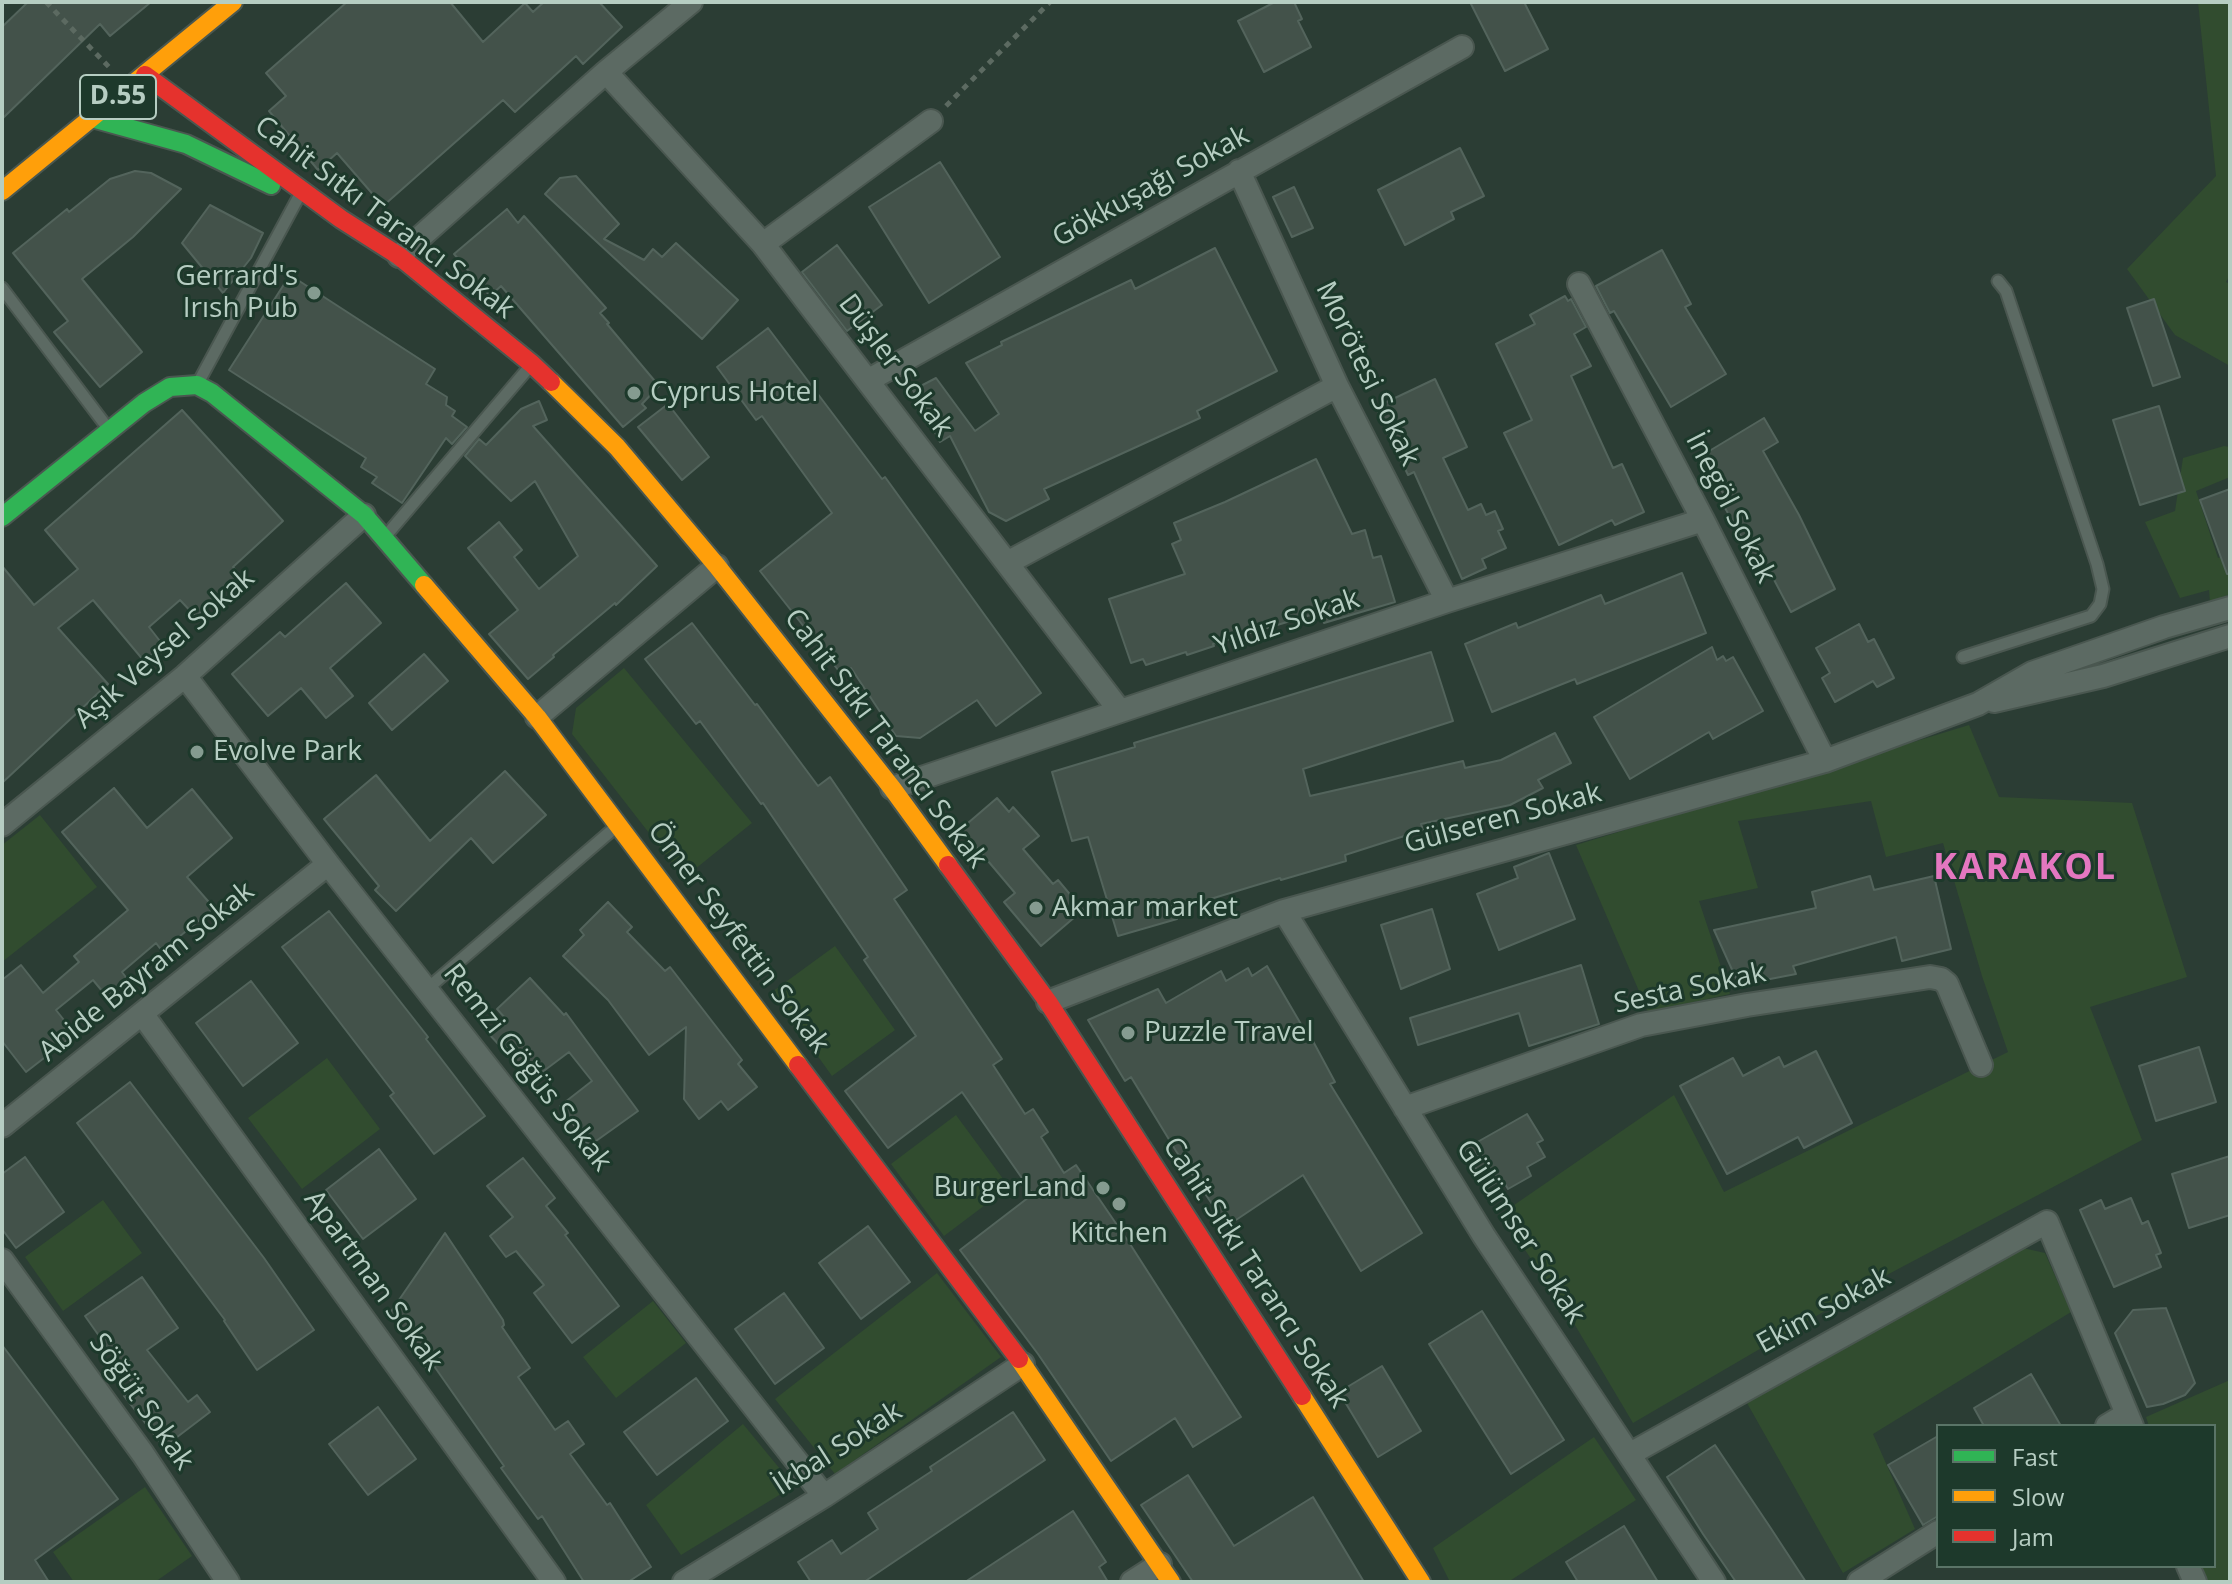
<!DOCTYPE html>
<meta charset="utf-8">
<style>
body{margin:0}
#map{position:relative;width:2232px;height:1584px;overflow:hidden;background:#2b3d34;font-family:"Open Sans",sans-serif}
canvas{display:block}
.frame{position:absolute;inset:0;border:4px solid #b6cdc2;pointer-events:none}
.legend{position:absolute;left:1936px;top:1424px;width:280px;height:144px;box-sizing:border-box;background:#1d392b;border:2px solid #5a7467;margin:0;padding:10px 14px;list-style:none;font-size:24px;color:#b6cdc2}
.legend li{display:flex;align-items:center;gap:16px;height:40px}
.legend b{width:40px;border:2px solid #5a7467}
</style>
<div id="map">
<canvas width="2232" height="1584"></canvas>
<div class="frame"></div>
<ul class="legend">
<li><b style="height:10px;background:#30b455"></b>Fast</li>
<li><b style="height:10px;background:#ff9f0a"></b>Slow</li>
<li><b style="height:10px;background:#e5322d"></b>Jam</li>
</ul>
</div>
<script>
const c = document.querySelector('canvas').getContext('2d');
c.lineJoin = 'round';
function paint(path, color) { c.fillStyle = color; c.fill(path, 'evenodd'); }
const poly = rows => new Path2D(rows.map(r => 'M' + r).join(''));
function stroke(path, color, width, dash) { c.strokeStyle = color; c.lineWidth = width; c.lineCap = dash ? 'butt' : 'round'; c.setLineDash(dash || []); c.stroke(path); }
function write(font, color, halo, rows, align = 'center') {
  c.font = font + ' "Open Sans",sans-serif'; c.lineWidth = 6; c.setLineDash([]); c.textBaseline = 'middle'; c.strokeStyle = halo; c.fillStyle = color; for (const [text, x, y, turn = 0] of rows) {
    c.save(); c.translate(x, y); c.rotate((+turn || 0) * Math.PI / 180); c.textAlign = isNaN(turn) ? turn : align; if (halo) c.strokeText(text, 0, 0); c.fillText(text, 0, 0); c.restore();
  }
}
paint(poly([
 [2198,2,2230,2,2230,275,2226,282,2230,284,2230,366,2175,335,2127,269,2216,176],
 [2224,446,2230,447,2230,477,2196,491,2218,558,2230,554,2230,594,2210,602,2209,590,2180,598,2145,522,2175,511,2183,458],
 [624,668,752,823,684,878,572,734,576,708],
 [1969,725,1999,797,2132,803,2187,977,2090,1007,2142,1140,1883,1277,1633,1423,1572,1320,1501,1214,1674,1095,1724,1192,2008,1052,1982,976,1943,843,1886,857,1871,801,1738,821,1758,888,1699,901,1730,994,1648,1012,1576,845],
 [40,815,97,887,2,962,2,845],
 [835,946,895,1030,832,1076,772,992],
 [327,1058,380,1129,302,1189,248,1118],
 [956,1115,1009,1187,944,1236,891,1164],
 [103,1200,142,1253,63,1311,25,1257],
 [2023,1248,2045,1253,2071,1312,1873,1434,1915,1529,1843,1573,1747,1403],
 [937,1273,1001,1357,835,1474,775,1399],
 [653,1301,686,1343,616,1398,583,1357],
 [2230,1380,2230,1582,2207,1582,2201,1566,2214,1566,2214,1426,2149,1426,2146,1417],
 [743,1424,794,1486,681,1555,646,1505],
 [1594,1437,1636,1500,1508,1582,1450,1582,1433,1548],
 [145,1487,192,1556,155,1582,74,1582,53,1552]
]), '#314c2f');
const building = poly([
 [28,2,151,2,110,36,100,24,2,119,2,27,28,2],
 [347,2,450,2,483,42,525,3,533,12,544,2,599,2,622,27,583,64,576,56,515,112,503,100,383,206,337,153,318,170,269,111,286,96,266,73,347,2],
 [1275,2,1294,2,1302,19,1298,21,1311,47,1264,72,1238,21,1275,2],
 [1470,2,1524,2,1548,49,1505,71,1470,2],
 [1460,148,1484,196,1451,212,1454,219,1405,245,1378,190,1460,148],
 [940,162,1000,257,929,303,869,207,940,162],
 [135,171,151,173,181,189,133,237,82,279,142,352,100,387,54,332,68,321,13,253,67,209,69,212,110,179,135,171],
 [576,176,619,224,604,239,644,260,653,249,662,257,676,243,738,300,702,339,545,194,560,178,576,176],
 [1294,187,1313,228,1292,237,1273,197,1294,187],
 [210,205,263,233,251,258,223,293,182,243,210,205],
 [507,209,518,223,524,216,606,308,600,313,609,323,607,324,659,386,642,404,646,408,623,427,501,286,490,296,454,254,507,209],
 [837,245,882,305,847,331,802,272,837,245],
 [1215,248,1277,371,1197,411,1200,418,1044,489,1049,499,1006,521,989,512,950,436,940,442,913,390,936,378,975,431,999,414,966,363,1002,345,1001,342,1131,280,1135,289,1215,248],
 [1662,250,1691,304,1685,307,1726,374,1671,407,1614,311,1610,313,1596,286,1662,250],
 [290,275,435,369,426,384,447,397,446,405,455,411,452,416,467,427,452,444,446,438,402,503,372,483,377,477,361,467,366,458,229,370,290,275],
 [1565,296,1568,301,1571,299,1586,327,1574,334,1591,366,1571,376,1613,468,1622,464,1644,512,1615,525,1612,520,1559,545,1504,433,1532,420,1496,344,1535,324,1530,315,1565,296],
 [2154,299,2180,377,2153,386,2127,308,2154,299],
 [768,328,882,479,885,477,1041,693,996,726,977,700,920,738,896,736,851,668,842,675,760,571,832,513,762,416,756,420,717,367,768,328],
 [1435,379,1467,447,1443,458,1468,510,1481,504,1486,515,1495,511,1503,529,1498,531,1506,548,1482,559,1486,568,1462,579,1414,472,1408,475,1376,407,1435,379],
 [539,401,547,420,533,426,657,566,616,605,615,603,553,655,554,657,528,679,489,634,518,610,468,548,499,522,522,550,514,557,539,589,578,556,535,481,511,501,465,456,479,439,486,445,521,409,539,401],
 [668,404,709,457,682,480,638,427,668,404],
 [2159,406,2185,491,2140,505,2113,420,2159,406],
 [182,410,283,521,233,567,240,575,196,617,180,600,149,627,163,645,144,661,93,600,58,628,108,684,2,783,2,566,34,605,78,569,45,530,182,410],
 [1764,418,1778,442,1763,451,1799,515,1835,589,1791,612,1761,555,1754,559,1725,508,1730,505,1701,456,1764,418],
 [1316,459,1352,534,1365,530,1373,558,1381,556,1395,602,1324,623,1321,612,1213,644,1214,646,1187,655,1186,652,1146,665,1143,659,1131,663,1109,599,1185,574,1172,544,1181,540,1174,523,1225,502,1316,459],
 [2230,489,2230,574,2227,574,2200,500,2230,489],
 [1682,573,1706,633,1577,684,1575,679,1492,712,1465,644,1516,623,1518,628,1601,595,1605,604,1682,573],
 [346,583,381,623,330,668,353,696,326,718,301,688,268,716,232,674,280,632,285,637,346,583],
 [692,623,755,705,757,704,818,786,830,777,907,890,894,899,1002,1059,993,1065,1025,1114,1033,1109,1048,1132,1041,1137,1064,1173,1076,1165,1130,1244,1241,1417,1193,1447,1175,1418,1111,1461,1038,1354,960,1250,1033,1194,962,1092,888,1148,845,1091,916,1036,864,960,868,957,763,803,761,804,700,721,696,724,645,659,692,623],
 [1859,624,1868,642,1874,639,1894,678,1877,687,1873,681,1835,702,1822,678,1830,673,1816,648,1859,624],
 [1712,647,1717,660,1723,656,1726,661,1733,657,1763,711,1713,739,1709,732,1630,779,1594,717,1712,647],
 [1431,652,1453,721,1303,769,1310,796,1463,761,1465,768,1501,760,1555,733,1571,763,1538,780,1543,788,1510,805,1421,824,1423,830,1345,855,1346,861,1281,880,1280,878,1174,910,1177,919,1118,936,1088,837,1072,841,1052,772,1135,747,1134,743,1431,652],
 [424,654,448,681,392,730,369,703,424,654],
 [505,771,546,815,493,863,471,838,396,911,375,890,379,886,324,819,376,775,430,841,505,771],
 [114,788,147,828,192,789,232,838,187,877,214,908,162,951,156,943,122,972,128,980,107,997,93,980,56,1010,75,1034,26,1072,2,1041,2,980,21,965,43,993,79,962,74,956,128,910,62,832,114,788],
 [997,798,1009,812,1013,807,1039,836,1023,849,1053,884,1058,880,1083,910,1041,946,1004,902,1015,893,961,829,997,798],
 [1549,853,1575,919,1499,950,1477,894,1518,878,1514,867,1549,853],
 [1870,876,1874,890,1934,876,1951,949,1902,961,1896,937,1793,966,1796,974,1739,985,1714,930,1816,908,1812,892,1870,876],
 [608,902,632,927,627,932,665,971,670,967,742,1060,738,1064,757,1087,728,1110,721,1101,699,1119,684,1099,686,1027,649,1055,608,1000,563,956,584,935,580,930,608,902],
 [1432,909,1450,969,1401,989,1381,925,1432,909],
 [329,911,428,1037,426,1039,485,1116,434,1154,390,1096,394,1093,282,947,329,911],
 [1581,965,1599,1024,1529,1046,1519,1013,1418,1045,1410,1018,1581,965],
 [1267,966,1305,1031,1307,1030,1335,1082,1330,1084,1422,1233,1361,1271,1303,1175,1227,1226,1176,1151,1131,1077,1125,1081,1088,1020,1158,989,1166,1003,1221,971,1226,981,1248,968,1252,976,1267,966],
 [530,978,564,1015,566,1013,638,1111,589,1146,560,1106,592,1081,569,1052,537,1076,532,1069,526,1074,488,1033,505,1018,497,1009,530,978],
 [251,981,298,1043,243,1086,196,1023,251,981],
 [2199,1047,2216,1102,2156,1121,2139,1066,2199,1047],
 [1816,1051,1852,1123,1804,1148,1798,1137,1727,1174,1680,1086,1733,1058,1743,1076,1779,1057,1784,1067,1816,1051],
 [130,1082,264,1258,314,1330,257,1370,224,1321,225,1320,77,1123,130,1082],
 [1527,1114,1543,1140,1537,1143,1545,1157,1527,1167,1531,1176,1508,1189,1502,1179,1487,1188,1465,1149,1527,1114],
 [379,1149,416,1199,363,1239,326,1190,379,1149],
 [2230,1156,2230,1215,2189,1228,2172,1174,2230,1156],
 [25,1157,64,1212,16,1248,2,1229,2,1174,25,1157],
 [523,1158,555,1198,546,1206,568,1233,565,1235,619,1306,572,1343,534,1293,544,1285,516,1251,506,1257,490,1236,513,1217,487,1186,523,1158],
 [2131,1198,2142,1224,2148,1221,2161,1253,2156,1255,2161,1267,2114,1287,2080,1210,2101,1200,2105,1209,2131,1198],
 [868,1226,910,1282,861,1319,819,1263,868,1226],
 [445,1233,503,1320,504,1325,502,1327,530,1368,518,1377,555,1430,568,1421,584,1444,570,1454,607,1505,610,1503,651,1567,628,1582,584,1582,542,1516,538,1519,501,1468,504,1466,434,1366,428,1370,390,1313,445,1233],
 [142,1277,178,1328,147,1350,188,1402,197,1395,210,1412,164,1447,124,1396,135,1387,85,1316,142,1277],
 [784,1293,824,1348,775,1384,735,1329,784,1293],
 [2166,1308,2195,1383,2185,1395,2163,1404,2147,1407,2115,1333,2133,1310,2166,1308],
 [1482,1311,1564,1440,1511,1474,1429,1344,1482,1311],
 [2,1345,118,1499,35,1560,49,1582,2,1582,2,1345],
 [1382,1366,1421,1431,1378,1457,1339,1392,1382,1366],
 [2031,1374,2061,1426,1984,1426,1974,1408,2031,1374],
 [696,1378,728,1421,657,1475,624,1432,696,1378],
 [378,1407,416,1459,368,1495,329,1444,378,1407],
 [1013,1412,1045,1460,864,1582,811,1582,798,1562,832,1540,841,1554,878,1529,868,1513,932,1471,930,1467,1013,1412],
 [1938,1436,1938,1516,1923,1525,1888,1465,1938,1436],
 [1715,1445,1770,1527,1806,1582,1736,1582,1703,1534,1667,1477,1715,1445],
 [1188,1475,1234,1546,1313,1497,1364,1582,1193,1582,1141,1505,1188,1475],
 [1073,1511,1106,1562,1099,1567,1108,1582,965,1582,1073,1511],
 [1624,1526,1658,1582,1578,1582,1566,1562,1624,1526]
]);
paint(building, '#43524a');
stroke(building, '#53645c', 2);
const lane = poly([
 [2,288,110,431],
 [197,385,298,198],
 [384,538,531,365],
 [1963,657,2091,616,2100,604,2103,589,2097,564,2006,291,1998,281],
 [427,989,618,825]
]);
const street = poly([
 [606,72,763,244,1120,711],
 [1239,171,1337,386,1447,601],
 [763,244,931,121],
 [399,256,606,72,691,2],
 [1579,284,1703,520,1825,761],
 [869,380,1462,47],
 [1007,563,1337,386],
 [185,676,328,864,824,1496],
 [1994,701,2103,676,2230,636],
 [537,717,717,566],
 [892,788,1447,601,1703,520],
 [2,825,185,676,364,515],
 [1284,911,1484,1236,1714,1582],
 [1048,1002,1284,911,1825,761,1978,704,2032,673,2164,627,2230,608],
 [143,1015,554,1582],
 [1405,1108,1641,1025,1747,1005,1930,977,1941,979,1947,984,1981,1065],
 [2,1126,328,864],
 [2,1260,143,1454,228,1582],
 [2107,1426,2127,1414],
 [1630,1454,2047,1222,2132,1426],
 [2188,1566,2195,1582],
 [684,1582,824,1496,1023,1364],
 [1132,1582,1160,1564],
 [1859,1582,1938,1532]
]);
const fast = poly([
 [92,118,186,144,271,185],
 [2,517,144,403,170,387,197,385,212,393,364,515,424,585]
]);
const slow = poly([
 [2,191,233,2],
 [551,382,617,447,717,566,892,788,948,865],
 [424,585,537,717,798,1065],
 [1019,1359,1171,1582],
 [1302,1396,1421,1582]
]);
const jam = poly([
 [145,75,341,219,399,256,532,364,551,382],
 [948,865,1048,1002,1302,1396],
 [798,1065,1019,1359]
]);
stroke(lane, '#4a5750', 15);
stroke(street, '#4a5750', 26);
stroke(fast, '#4a5750', 22);
stroke(slow, '#4a5750', 22);
stroke(jam, '#4a5750', 22);
stroke(poly([
 [46,2,109,67],
 [946,106,1050,2]
]), '#5c6a61', 5, [6, 6]);
stroke(lane, '#5c6a63', 11);
stroke(street, '#5c6a63', 22);
stroke(fast, '#30b455', 18);
stroke(slow, '#ff9f0a', 18);
stroke(jam, '#e5322d', 18);
for (const [x, y, r, color] of [
 [314,293,8,"#859b90"],
 [634,393,8,"#859b90"],
 [197,752,8,"#859b90"],
 [1036,908,8,"#859b90"],
 [1128,1033,8,"#859b90"],
 [1103,1188,8,"#859b90"],
 [1119,1204,8,"#859b90"]
]) { const dot = new Path2D(); dot.arc(x, y, r, 0, 2 * Math.PI); c.fillStyle = color; c.fill(dot); stroke(dot, '#1d392b', 3); }
for (const [x, y, w] of [
 [118,97,76]
]) { const box = new Path2D(); box.roundRect(x - w / 2, y - 22, w, 44, 6); c.fillStyle = '#1d392b'; c.fill(box); stroke(box, '#b6cdc2', 2); }
write('bold 26px', '#b6cdc2', null, [
 ["D.55",118,97]
]);
write('28px', '#b6cdc2', '#1d392b', [
 ["Gökkuşağı Sokak",1151,187,-29],
 ["Cahit Sıtkı Tarancı Sokak",384,218,37],
 ["Düşler Sokak",895,366,53],
 ["Morötesi Sokak",1367,374,64],
 ["İnegöl Sokak",1730,508,63],
 ["Yıldız Sokak",1287,623,-19],
 ["Aşık Veysel Sokak",165,649,-41],
 ["Cahit Sıtkı Tarancı Sokak",885,739,53],
 ["Gülseren Sokak",1503,819,-15],
 ["Ömer Seyfettin Sokak",738,938,53],
 ["Abide Bayram Sokak",147,972,-39],
 ["Sesta Sokak",1690,989,-12],
 ["Remzi Göğüs Sokak",527,1068,52],
 ["Gülümser Sokak",1520,1232,57],
 ["Cahit Sıtkı Tarancı Sokak",1255,1273,57],
 ["Apartman Sokak",373,1281,54],
 ["Ekim Sokak",1824,1311,-29],
 ["Söğüt Sokak",141,1402,55],
 ["İkbal Sokak",838,1449,-33]
]);
write('28px', '#b6cdc2', '#1d392b', [
 ["Gerrard's",298,277,"right"],
 ["Irısh Pub",298,309,"right"],
 ["Cyprus Hotel",650,393],
 ["Evolve Park",213,752],
 ["Akmar market",1052,908],
 ["Puzzle Travel",1144,1033],
 ["BurgerLand",1087,1188,"right"],
 ["Kitchen",1119,1234,"center"]
], 'left');
c.letterSpacing = '2px';
write('bold 36px', '#e477c0', '#1d392b', [
 ["KARAKOL",2025,869]
]);
c.letterSpacing = '0px';
</script>
